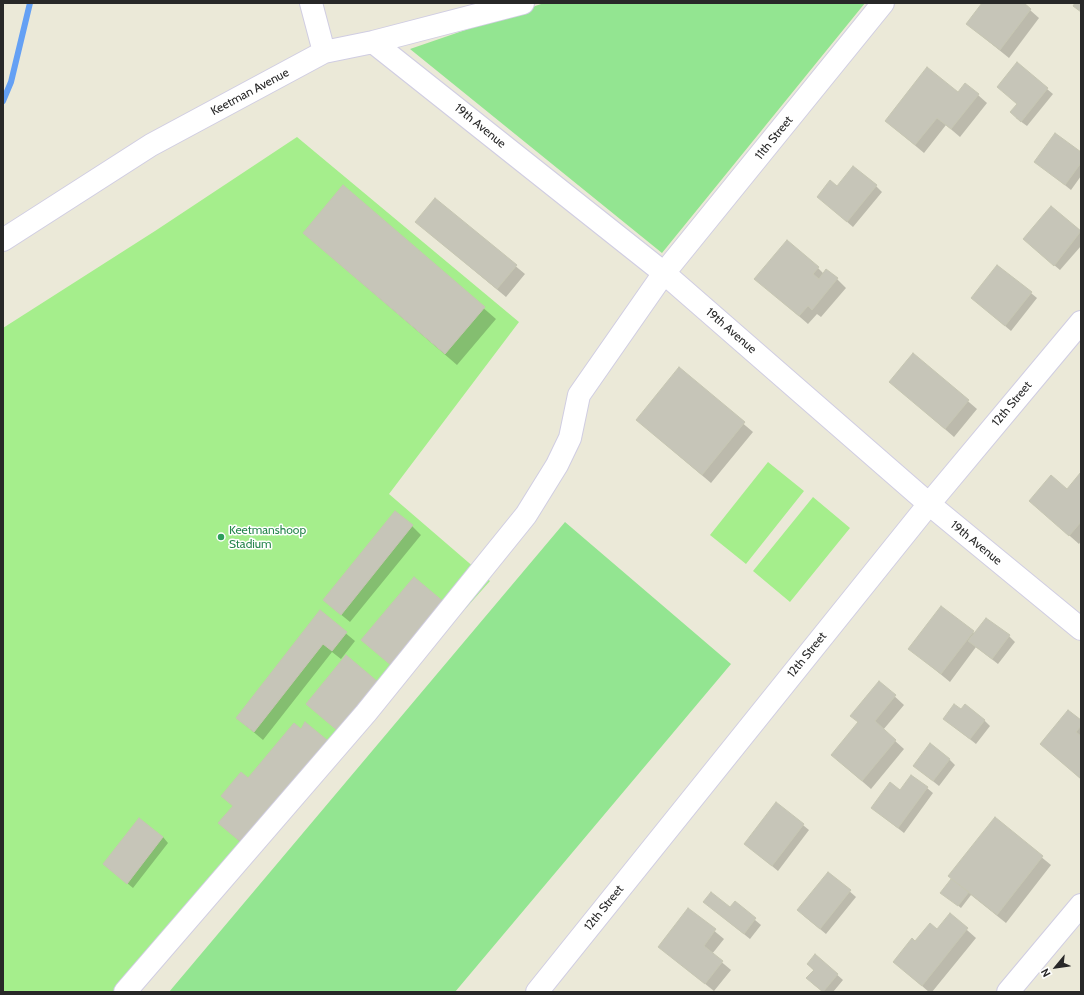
<!DOCTYPE html>
<style>
body{margin:0}
#map{position:relative;width:1084px;height:995px;overflow:hidden;background:#ebe9d8;font-family:Cabin,sans-serif}
canvas{display:block}
.frame{position:absolute;inset:0;border:4px solid #282828;pointer-events:none}
.north{position:absolute;left:1036px;top:947px;width:40px;height:40px;-webkit-text-stroke:3px #fff;paint-order:stroke;rotate:241deg;font-size:11px;font-weight:700;line-height:16px;text-align:center;color:#282828}
.north::after{content:'';display:block;margin:auto;width:14px;height:18px;background:#282828;clip-path:polygon(50% 0,100% 100%,50% 72%,0 100%)}
</style>
<div id="map">
<canvas width="1084" height="995"></canvas>
<div class="frame"></div>
<div class="north">N</div>
</div>
<script>
const c = document.querySelector('canvas').getContext('2d');
c.lineJoin = 'round';
function paint(path, color) { c.fillStyle = color; c.fill(path, 'evenodd'); }
const poly = rows => new Path2D(rows.map(r => 'M' + r).join(''));
function stroke(path, color, width, dash) { c.strokeStyle = color; c.lineWidth = width; c.lineCap = dash ? 'butt' : 'round'; c.setLineDash(dash || []); c.stroke(path); }
function write(font, color, halo, rows, align = 'center') {
  c.font = font + ' Cabin,sans-serif'; c.lineWidth = 3; c.setLineDash([]); c.textBaseline = 'middle'; c.strokeStyle = halo; c.fillStyle = color; for (const [text, x, y, turn = 0] of rows) {
    c.save(); c.translate(x, y); c.rotate((+turn || 0) * Math.PI / 180); c.textAlign = isNaN(turn) ? turn : align; if (halo) c.strokeText(text, 0, 0); c.fillText(text, 0, 0); c.restore();
  }
}
paint(poly([
 [544,3,865,3,662,253,410,49],
 [565,522,731,664,455,992,169,992]
]), '#93e591');
paint(poly([
 [297,137,519,322,389,494,490,581,125,992,3,992,3,328,155,231],
 [768,462,804,491,746,564,710,535],
 [813,497,850,528,790,602,753,571]
]), '#a5ee8c');
paint(poly([
 [983,3,1022,3,1039,18,1009,58,967,24],
 [1017,64,1053,94,1027,126,1016,118,1018,104,998,87],
 [958,93,978,95,987,103,960,137,946,125,924,153,886,121],
 [1081,154,1081,176,1071,190,1036,162],
 [343,186,496,319,457,365,304,233],
 [876,186,882,192,853,227,818,197,837,187],
 [435,199,525,274,506,297,416,222],
 [1051,207,1081,233,1081,246,1060,270,1030,245],
 [998,266,1037,298,1011,331,972,298],
 [818,268,824,274,837,279,846,288,821,317,817,314,808,324,756,279],
 [913,354,977,409,954,437,891,382],
 [679,369,753,432,711,483,637,420],
 [1081,474,1081,541,1079,544,1030,501,1067,491],
 [412,526,421,535,350,622,333,608],
 [320,612,355,641,341,659,332,652,263,740,237,718],
 [973,632,975,634,1009,636,1015,642,998,664,976,647,950,682,910,649],
 [879,682,904,705,883,730,904,749,871,789,832,755,859,723],
 [961,710,984,720,990,726,976,744,944,719],
 [1081,722,1081,779,1041,744],
 [301,730,326,741,335,750,251,851,219,823,234,806,248,779],
 [949,759,955,765,939,786,914,766],
 [927,788,933,793,904,833,872,808,901,791],
 [776,803,809,830,778,871,745,844],
 [995,819,1051,865,1006,923,971,895,961,908,942,893],
 [163,837,168,843,133,888,104,864],
 [829,873,856,897,826,934,804,916],
 [704,902,730,908,735,903,761,925,750,939],
 [688,909,724,939,712,954,731,970,714,991,659,947],
 [950,915,976,938,932,992,929,992,894,962,937,930],
 [815,955,843,980,833,992,823,992,813,984,814,971,808,964]
]), '#0003');
stroke(poly([
 [3,101,11,82,30,3]
]), '#64a0f4', 6);
const building = poly([
 [982,3,1024,3,1031,9,1000,50,966,24,982,3],
 [1075,3,1081,3,1081,12,1073,6,1075,3],
 [1017,62,1048,88,1021,122,1010,112,1017,104,997,87,1017,62],
 [927,67,958,92,965,83,979,94,951,129,937,118,915,145,885,121,927,67],
 [1055,133,1081,152,1081,163,1065,185,1034,162,1055,133],
 [853,166,877,185,847,222,817,197,830,180,837,186,853,166],
 [343,185,485,307,445,354,303,233,343,185],
 [435,198,517,265,497,289,415,222,435,198],
 [1051,206,1081,231,1054,266,1023,239,1051,206],
 [787,240,819,267,813,274,819,279,826,269,838,278,812,310,808,306,799,316,754,279,787,240],
 [997,265,1032,292,1005,326,971,298,997,265],
 [913,353,969,400,945,429,889,382,913,353],
 [679,367,745,422,702,475,636,420,679,367],
 [1081,472,1081,522,1069,536,1029,501,1051,475,1067,489,1081,472],
 [395,511,413,525,341,615,323,600,395,511],
 [414,577,445,603,392,666,361,640,414,577],
 [941,606,974,631,941,674,908,649,941,606],
 [320,610,347,632,332,651,323,644,254,732,236,718,320,610],
 [986,618,1010,635,992,659,968,641,986,618],
 [346,655,378,682,338,731,306,704,346,655],
 [879,681,896,695,875,721,896,740,862,781,831,755,858,722,850,716,879,681],
 [954,704,961,709,965,704,985,720,970,739,943,719,954,704],
 [1068,710,1081,720,1081,726,1076,732,1081,736,1081,779,1040,744,1068,710],
 [305,722,327,740,242,843,218,823,233,806,221,796,241,772,248,778,294,723,301,729,305,722],
 [930,743,950,759,933,781,913,766,930,743],
 [911,775,928,787,898,828,871,808,890,782,900,790,911,775],
 [776,802,804,824,772,866,744,844,776,802],
 [995,817,1043,856,997,915,948,876,995,817],
 [139,818,163,837,127,884,103,864,139,818],
 [828,872,851,890,820,929,797,910,828,872],
 [951,879,969,892,958,906,940,893,951,879],
 [711,892,730,907,735,901,756,918,744,934,703,902,711,892],
 [688,908,716,929,704,946,723,961,705,984,658,947,688,908],
 [950,913,968,928,922,986,893,962,912,938,915,941,930,923,937,929,950,913],
 [815,954,838,974,823,992,806,978,814,970,807,964,815,954]
]);
paint(building, '#c6c5b8');
stroke(building, '#c6c6b2', 1);
const minor = poly([
 [311,3,324,52],
 [373,42,664,273,929,504,1081,629],
 [3,240,151,145,324,52,373,42,523,3],
 [125,992,366,713,526,515,557,465,570,438,579,395,664,273,883,3],
 [537,992,929,504,1081,322],
 [1008,992,1081,905]
]);
stroke(minor, '#d0cde2', 24);
stroke(minor, '#fff', 22);
for (const [x, y, r, color] of [
 [221,537,4,"#2e9e5b"]
]) { const dot = new Path2D(); dot.arc(x, y, r, 0, 2 * Math.PI); c.fillStyle = color; c.fill(dot); stroke(dot, '#fff', 1.5); }
write('12px', '#282828', '#fff', [
 ["Keetman Avenue",250,92,-28],
 ["19th Avenue",480,126,39],
 ["11th Street",774,138,-51],
 ["19th Avenue",731,331,41],
 ["12th Street",1012,404,-50],
 ["19th Avenue",976,543,39],
 ["12th Street",807,655,-51],
 ["12th Street",604,908,-51]
]);
write('12px', '#27864d', '#fff', [
 ["Keetmanshoop",229,530],
 ["Stadium",229,544]
], 'left');
</script>
